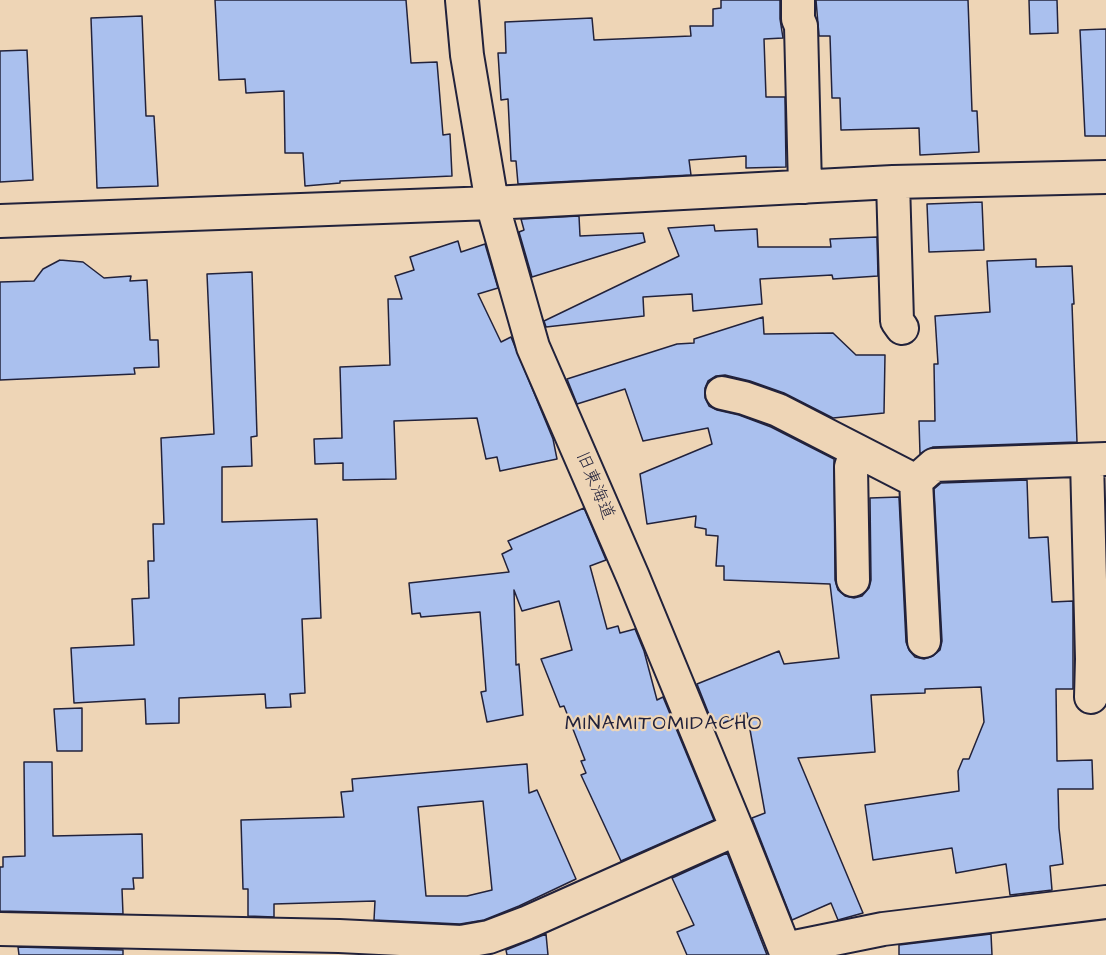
<!DOCTYPE html>
<meta charset="utf-8">
<style>
body{margin:0}
canvas{display:block;background:#eed5b6}
</style>
<canvas width="1106" height="955"></canvas>
<script>
const c = document.querySelector('canvas').getContext('2d');
c.lineJoin = 'round';
function paint(path, color) { c.fillStyle = color; c.fill(path, 'evenodd'); }
const poly = rows => new Path2D(rows.map(r => 'M' + r).join(''));
function stroke(path, color, width, dash) { c.strokeStyle = color; c.lineWidth = width; c.lineCap = dash ? 'butt' : 'round'; c.setLineDash(dash || []); c.stroke(path); }
function write(font, color, halo, rows, align = 'center') {
  c.font = font + ' "Architects Daughter","Klee One",sans-serif'; c.lineWidth = 4.5; c.setLineDash([]); c.textBaseline = 'middle'; c.strokeStyle = halo; c.fillStyle = color; for (const [text, x, y, turn = 0] of rows) {
    c.save(); c.translate(x, y); c.rotate((+turn || 0) * Math.PI / 180); c.textAlign = isNaN(turn) ? turn : align; if (halo) c.strokeText(text, 0, 0); c.fillText(text, 0, 0); c.restore();
  }
}
const building = poly([
 [215,0,406,0,411,63,437,62,443,135,450,134,452,176,340,181,340,183,305,186,303,153,285,153,284,91,246,93,245,79,219,80,215,0],
 [721,0,780,0,780,19,783,38,764,39,766,97,785,97,786,167,746,168,746,156,689,160,691,175,518,184,516,161,511,161,508,99,501,100,498,53,506,53,505,22,592,18,594,40,691,36,690,26,713,26,713,9,721,8,721,0],
 [816,0,968,0,972,111,977,111,979,152,920,155,919,128,841,130,840,98,832,98,830,36,819,36,816,0],
 [1029,0,1057,0,1058,33,1030,34,1029,0],
 [142,16,146,116,154,116,158,186,97,188,91,18,142,16],
 [1106,29,1106,136,1085,136,1080,30,1106,29],
 [27,50,33,180,0,182,0,51,27,50],
 [982,202,984,250,929,252,927,204,982,202],
 [579,216,580,236,643,233,645,242,532,277,519,232,524,230,521,219,579,216],
 [714,225,715,231,757,229,758,247,831,247,830,239,877,237,878,276,833,279,832,275,760,279,762,304,693,311,692,294,643,297,644,316,546,327,544,321,679,256,668,228,714,225],
 [458,241,461,252,485,244,498,288,478,294,501,342,511,337,553,439,557,459,500,471,497,457,486,459,477,418,394,421,396,479,343,480,343,463,315,464,314,439,342,438,340,367,390,365,388,299,402,299,395,276,414,270,410,257,458,241],
 [1036,259,1036,267,1072,266,1074,304,1072,304,1077,442,933,447,920,454,919,421,935,421,934,364,938,364,935,316,990,312,987,261,1036,259],
 [60,260,83,262,104,278,131,276,130,281,147,280,150,340,158,340,159,367,134,368,135,374,0,380,0,282,34,281,43,269,60,260],
 [252,272,257,436,251,437,252,466,222,467,222,522,317,519,321,618,302,619,305,693,290,694,291,707,266,708,265,694,179,698,179,723,146,724,145,699,74,703,71,648,134,645,132,599,149,598,148,561,154,561,153,524,164,524,161,438,214,434,207,274,252,272],
 [763,317,764,334,833,333,856,355,885,355,884,413,833,418,784,393,750,381,725,375,716,376,708,381,705,388,705,398,709,406,717,410,739,415,771,427,834,459,835,580,838,590,845,596,854,598,862,596,869,588,871,580,870,498,899,497,906,642,909,650,915,657,924,659,933,656,940,650,942,641,934,489,941,483,1027,480,1029,538,1048,537,1052,602,1073,601,1073,689,1056,689,1057,761,1092,760,1093,789,1058,789,1059,828,1063,864,1050,866,1052,890,1010,895,1006,864,956,873,952,848,873,860,865,805,959,791,958,771,963,759,969,759,984,722,981,687,925,689,925,693,871,695,875,752,798,758,863,913,838,920,831,903,792,920,752,818,765,813,747,713,714,727,697,684,779,651,784,664,839,658,830,584,724,580,724,566,716,566,718,536,706,535,706,529,695,527,696,516,647,524,640,474,712,444,708,428,643,441,625,389,577,404,567,379,677,344,694,343,694,339,763,317],
 [584,508,606,560,590,566,607,629,618,626,620,633,635,629,644,651,657,700,663,697,714,820,621,861,581,775,586,773,581,761,585,760,564,706,560,707,541,659,572,650,559,601,522,611,514,590,516,665,519,664,523,715,487,722,481,692,486,691,480,612,421,617,420,613,412,614,409,583,509,572,502,554,512,549,508,541,584,508],
 [82,708,82,751,57,751,54,709,82,708],
 [24,762,52,762,53,836,142,834,143,878,133,878,134,889,122,889,123,914,0,911,0,867,3,867,3,857,25,856,24,762],
 [527,764,529,793,537,790,576,879,519,906,484,920,460,924,374,920,375,901,274,904,274,917,248,916,248,889,243,889,241,820,344,817,341,792,353,791,352,779,527,764],
 [483,801,492,890,467,896,426,896,418,807,483,801],
 [727,853,767,955,687,955,677,932,694,925,672,878,727,853],
 [546,934,548,955,507,955,506,950,546,934],
 [991,934,992,955,899,955,899,945,991,934],
 [18,947,123,950,123,955,19,955,18,947]
]);
paint(building, '#aac0ee');
stroke(building, '#22223b', 1.5);
const minor = poly([
 [462,0,467,55,492,203,533,347,633,577,737,829,787,955],
 [798,0,798,19,801,26,805,187],
 [893,182,897,321,902,328],
 [0,221,492,203,893,182,1106,177],
 [722,393,744,398,778,410,916,481,934,465,1106,459],
 [1087,460,1092,659,1091,697],
 [916,481,924,641],
 [853,580,851,467,856,451],
 [0,929,339,936,461,942,489,937,526,923,737,829],
 [785,949,883,929,1106,902]
]);
stroke(minor, '#22223b', 36);
stroke(minor, '#eed5b6', 32);
write('18px', '#22223b', '#eed5b6', [
 ["旧東海道",594,486,67]
]);
c.letterSpacing = '1.5px';
write('20px', '#22223b', '#eed5b6', [
 ["MINAMITOMIDACHO",664,725]
]);
c.letterSpacing = '0px';
</script>
